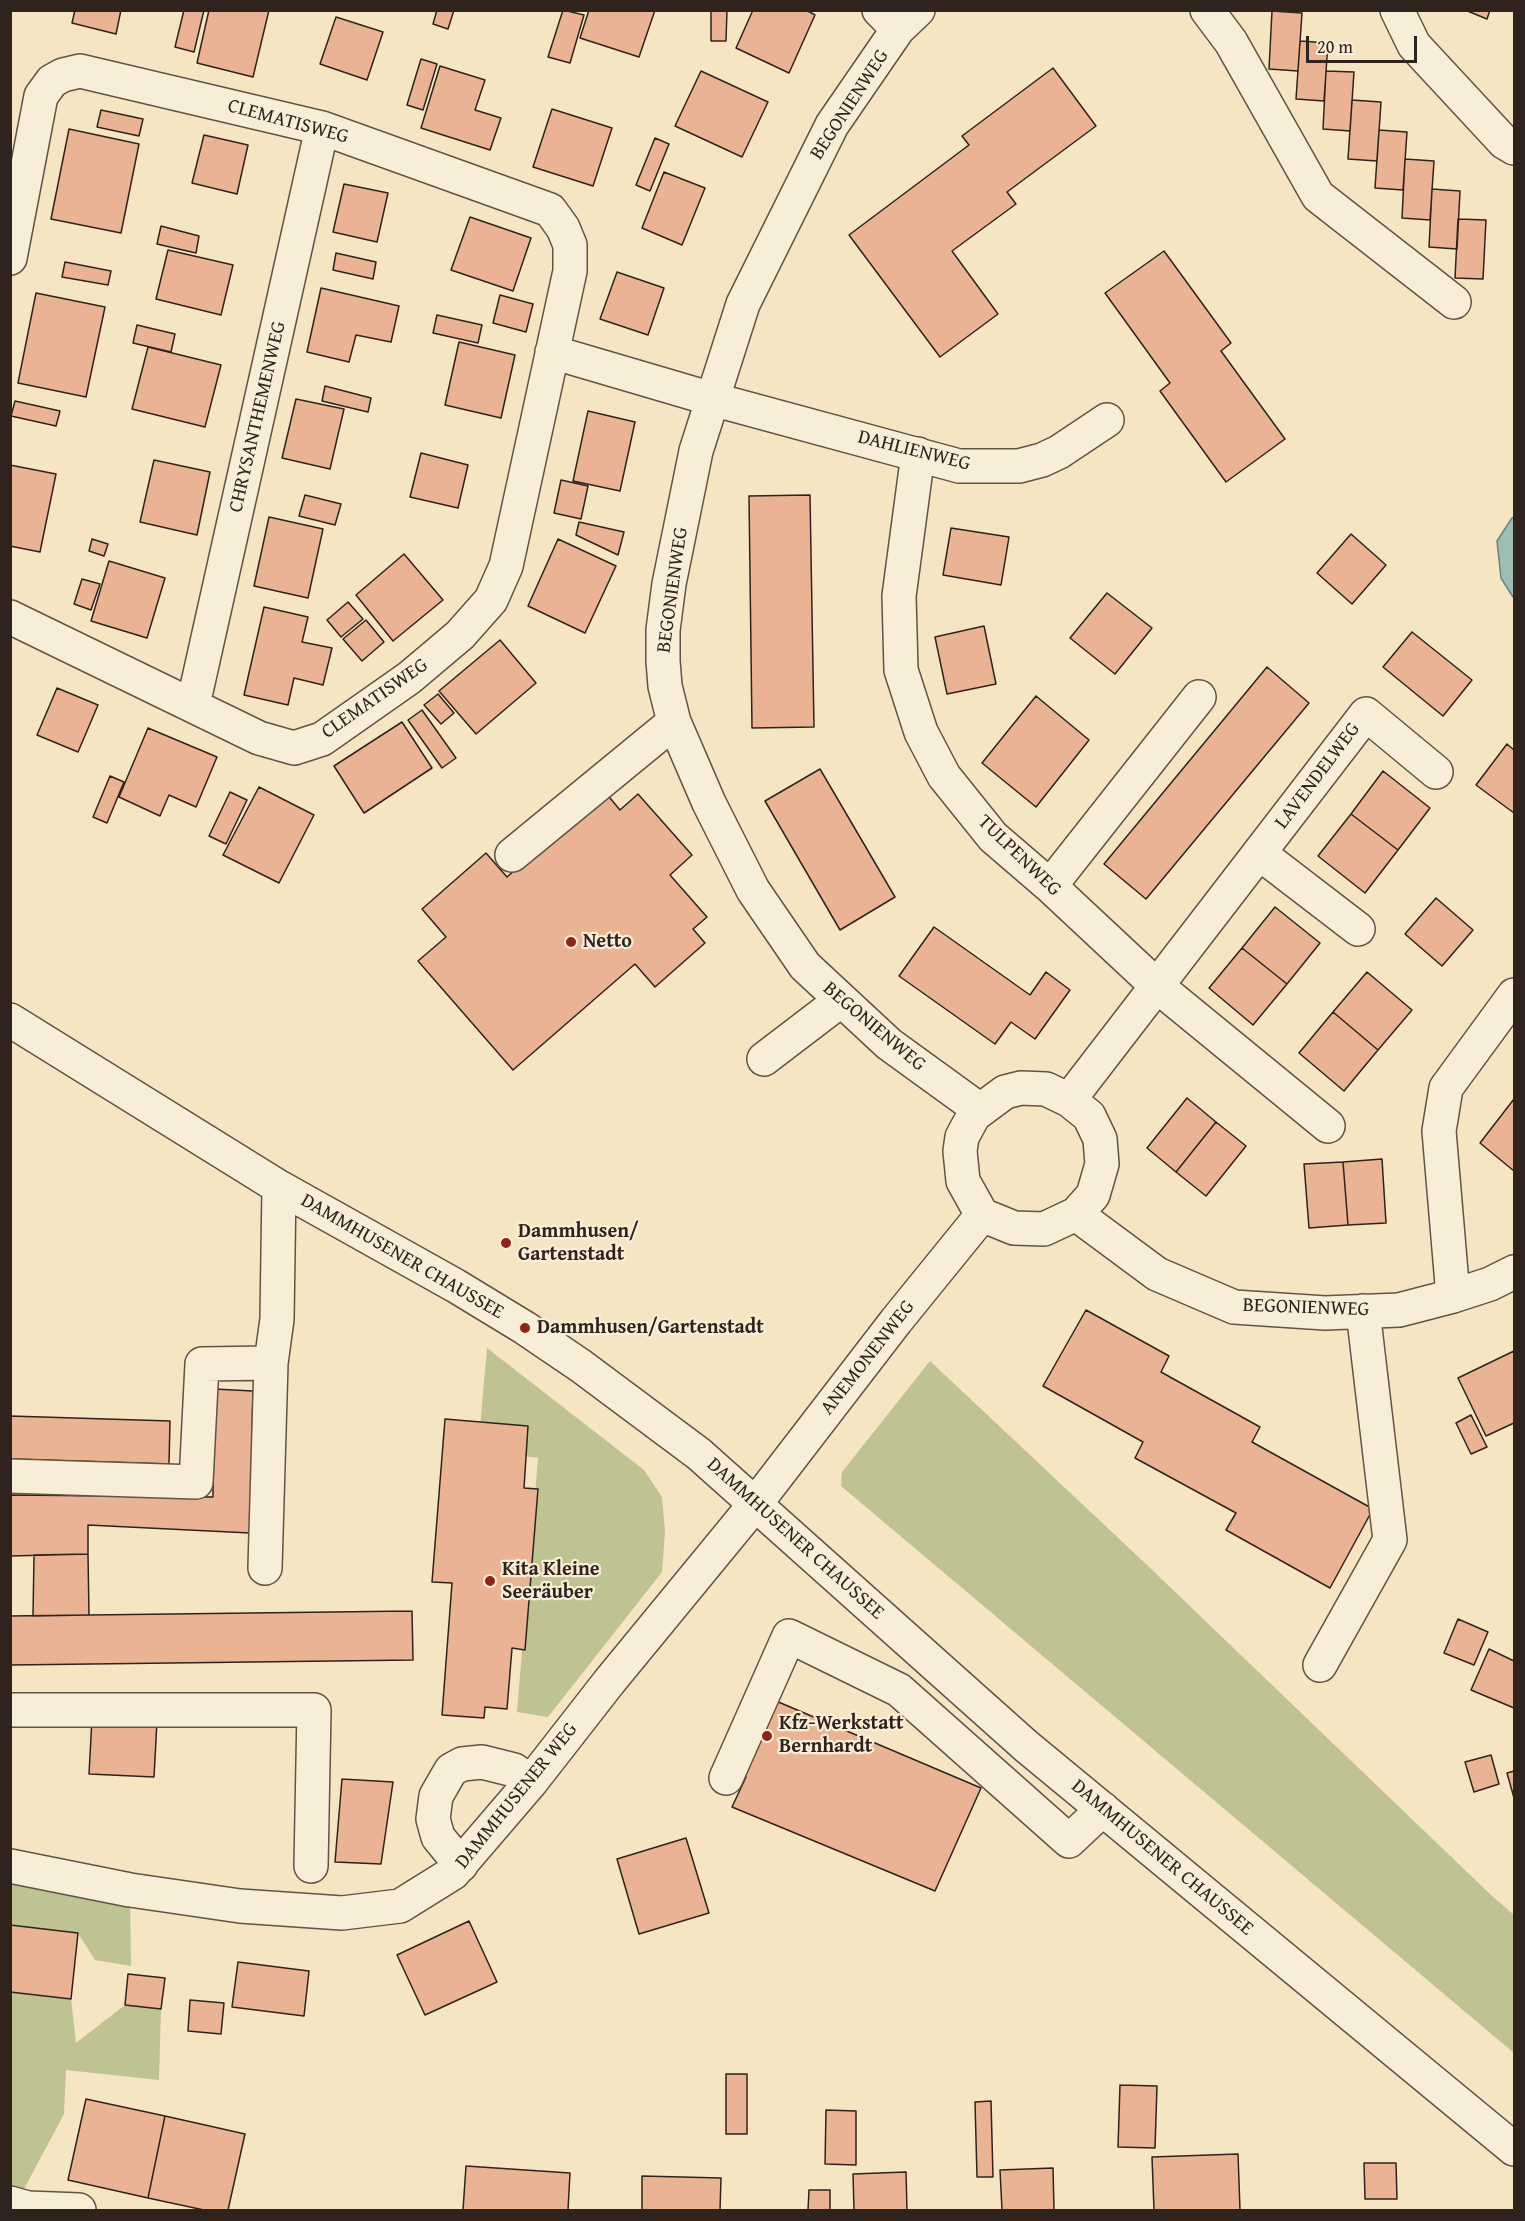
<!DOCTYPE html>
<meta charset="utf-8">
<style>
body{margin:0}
#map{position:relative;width:1525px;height:2221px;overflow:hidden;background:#f5e5c3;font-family:"Gentium Book Plus",serif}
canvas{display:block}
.frame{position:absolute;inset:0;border:12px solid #30221d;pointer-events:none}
.scale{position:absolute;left:1306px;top:36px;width:111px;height:27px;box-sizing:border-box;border:3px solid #30221d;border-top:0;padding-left:8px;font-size:18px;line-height:21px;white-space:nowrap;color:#30221d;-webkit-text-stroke:4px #f8eed8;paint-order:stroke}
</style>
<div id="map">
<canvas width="1525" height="2221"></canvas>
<div class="frame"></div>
<div class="scale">20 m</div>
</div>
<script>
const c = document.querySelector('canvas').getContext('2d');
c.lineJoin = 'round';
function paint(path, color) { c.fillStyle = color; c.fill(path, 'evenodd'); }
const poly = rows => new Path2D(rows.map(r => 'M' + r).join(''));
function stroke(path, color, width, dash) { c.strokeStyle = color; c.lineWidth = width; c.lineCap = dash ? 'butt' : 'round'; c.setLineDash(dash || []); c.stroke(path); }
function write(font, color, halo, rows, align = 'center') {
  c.font = font + ' "Gentium Book Plus",serif'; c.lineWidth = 4.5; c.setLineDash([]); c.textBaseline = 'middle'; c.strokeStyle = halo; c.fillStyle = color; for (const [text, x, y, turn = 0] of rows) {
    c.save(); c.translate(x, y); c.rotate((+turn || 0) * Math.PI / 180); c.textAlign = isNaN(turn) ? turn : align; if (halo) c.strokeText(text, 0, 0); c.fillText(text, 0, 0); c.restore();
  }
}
paint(poly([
 [487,1348,644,1470,662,1497,665,1532,662,1572,548,1717,517,1712,538,1458,478,1450],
 [930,1361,1147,1565,1491,1895,1514,1915,1514,2053,841,1486,842,1472],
 [10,1866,130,1890,131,1966,95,1960,78,1933,11,1925],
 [11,1992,71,1999,76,2043,125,2005,161,2009,159,2080,66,2070,64,2114,16,2204,11,2210]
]), '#bfc392');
const water = poly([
 [1514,517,1514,597,1513,597,1501,578,1497,541,1512,518,1514,517]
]);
paint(water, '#9cbfb5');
stroke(water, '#718078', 1.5);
const building = poly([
 [75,10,121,10,116,34,72,23,75,10],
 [184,10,204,10,194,52,175,47,184,10],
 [209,10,269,10,253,77,197,63,209,10],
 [437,10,454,10,448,29,433,24,437,10],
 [563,10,584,15,570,63,548,57,563,10],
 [589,10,655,10,639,57,580,38,589,10],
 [711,10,727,10,726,41,711,41,711,10],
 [753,10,806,10,815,15,789,73,736,48,753,10],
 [1465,10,1490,10,1487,19,1465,10],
 [1272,11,1302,13,1298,71,1269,69,1272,11],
 [336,17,383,32,367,80,320,64,336,17],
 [1300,41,1328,43,1324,101,1296,99,1300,41],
 [421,59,437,64,423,110,407,105,421,59],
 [440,66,485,80,475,110,501,118,490,150,421,128,440,66],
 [1053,68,1096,126,1007,192,1016,204,952,251,998,314,940,357,849,235,969,145,962,136,1053,68],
 [701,71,768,102,742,157,675,126,701,71],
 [1326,71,1354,72,1350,131,1323,129,1326,71],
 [1352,100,1381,102,1377,161,1348,159,1352,100],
 [552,109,612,128,593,186,533,167,552,109],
 [101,110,143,119,139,136,97,127,101,110],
 [69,129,139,144,121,233,51,219,69,129],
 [1379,130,1407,132,1403,190,1375,188,1379,130],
 [204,135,248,145,237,194,192,183,204,135],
 [655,138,669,144,650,191,636,185,655,138],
 [1405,159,1434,161,1430,220,1402,218,1405,159],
 [664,172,705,188,682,245,642,228,664,172],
 [344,184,388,193,377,242,333,232,344,184],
 [1432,189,1460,191,1457,249,1429,247,1432,189],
 [470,217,531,238,513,291,451,270,470,217],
 [1458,219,1486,220,1483,279,1455,278,1458,219],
 [161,226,199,236,196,253,157,244,161,226],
 [168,250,233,265,221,315,156,299,168,250],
 [1164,251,1231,343,1221,351,1285,439,1226,482,1160,391,1170,383,1105,293,1164,251],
 [336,253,376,262,373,279,333,270,336,253],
 [65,262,111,271,108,285,62,277,65,262],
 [617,272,664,288,648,335,600,319,617,272],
 [321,288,399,306,391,342,356,335,349,362,307,352,321,288],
 [36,293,105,307,86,397,18,383,36,293],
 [500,295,533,304,526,332,493,323,500,295],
 [437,315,482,325,478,343,433,333,437,315],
 [137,325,175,334,171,352,133,343,137,325],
 [459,342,515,355,501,418,445,405,459,342],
 [148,347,221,365,205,427,132,409,148,347],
 [325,386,371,398,368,412,322,401,325,386],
 [296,399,344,409,330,469,282,458,296,399],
 [15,401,60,411,56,426,11,416,15,401],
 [588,411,635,422,620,491,573,481,588,411],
 [421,453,468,465,458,508,410,497,421,453],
 [154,460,210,472,197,535,140,522,154,460],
 [10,465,56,474,40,552,10,546,10,465],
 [561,480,588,486,581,519,554,513,561,480],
 [305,495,341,504,335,525,299,516,305,495],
 [810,495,814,727,752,728,749,496,810,495],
 [269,517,323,529,308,598,254,586,269,517],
 [579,522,624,532,618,555,576,535,579,522],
 [951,528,1009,537,1001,585,943,575,951,528],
 [1351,534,1386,565,1352,604,1317,573,1351,534],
 [92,539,108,544,104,556,89,551,92,539],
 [558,539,616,566,585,633,528,606,558,539],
 [404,554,443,600,393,641,356,595,404,554],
 [109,561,165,578,147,638,91,621,109,561],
 [82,579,100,584,91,610,74,604,82,579],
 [1107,593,1152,628,1115,674,1070,638,1107,593],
 [348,602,363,619,341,637,327,620,348,602],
 [264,607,308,617,302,642,332,648,323,685,294,678,288,705,244,695,264,607],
 [366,620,384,642,362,661,343,639,366,620],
 [984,626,996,684,947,694,935,637,984,626],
 [1412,632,1472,680,1443,716,1383,667,1412,632],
 [500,640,536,683,476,734,439,691,500,640],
 [1267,667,1309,703,1146,899,1104,864,1267,667],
 [57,688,98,705,78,752,37,735,57,688],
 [438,694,454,713,441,724,424,705,438,694],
 [1036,696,1089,740,1036,807,982,763,1036,696],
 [422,710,456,758,442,768,408,720,422,710],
 [402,722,432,768,364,813,334,766,402,722],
 [148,728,217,757,196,807,169,795,160,816,119,797,148,728],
 [1507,744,1514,750,1514,813,1476,785,1507,744],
 [820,769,895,897,840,930,765,801,820,769],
 [1383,771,1430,808,1398,850,1351,814,1383,771],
 [110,776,124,782,107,823,93,817,110,776],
 [259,787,314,815,279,883,223,855,259,787],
 [230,792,247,800,226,844,209,836,230,792],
 [605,792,620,810,638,794,692,855,670,875,707,917,693,929,705,943,655,987,635,964,513,1070,418,961,446,937,422,909,486,853,507,877,605,792],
 [1351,814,1398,850,1365,893,1318,856,1351,814],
 [1436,898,1473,930,1442,966,1405,934,1436,898],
 [1275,907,1320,943,1287,984,1242,948,1275,907],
 [934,927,1030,995,1046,972,1070,990,1035,1039,1011,1022,995,1044,899,976,934,927],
 [1242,948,1287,984,1253,1025,1209,988,1242,948],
 [1367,972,1412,1010,1378,1050,1333,1012,1367,972],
 [1333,1012,1378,1050,1344,1091,1299,1053,1333,1012],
 [1187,1098,1216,1122,1176,1172,1147,1148,1187,1098],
 [1514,1099,1514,1171,1480,1143,1514,1099],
 [1216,1122,1246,1146,1206,1196,1176,1172,1216,1122],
 [1382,1159,1386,1223,1348,1225,1343,1162,1382,1159],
 [1343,1162,1348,1225,1309,1228,1304,1164,1343,1162],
 [1086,1310,1169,1356,1161,1372,1260,1427,1252,1442,1373,1509,1330,1588,1226,1530,1236,1513,1135,1458,1143,1442,1043,1386,1086,1310],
 [1514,1351,1514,1423,1486,1436,1458,1378,1514,1351],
 [214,1389,253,1391,250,1533,88,1525,88,1554,10,1556,10,1495,213,1497,214,1389],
 [1471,1415,1487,1447,1471,1454,1456,1423,1471,1415],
 [10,1416,170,1421,169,1464,10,1459,10,1416],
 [445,1419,528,1426,524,1488,538,1489,525,1650,512,1648,507,1709,485,1707,484,1718,442,1715,452,1583,432,1582,445,1419],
 [88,1554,89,1615,33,1616,34,1555,88,1554],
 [412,1611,413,1660,10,1665,10,1616,412,1611],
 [1458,1619,1488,1632,1474,1665,1444,1653,1458,1619],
 [1489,1649,1514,1661,1514,1708,1471,1690,1489,1649],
 [769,1698,981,1788,935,1891,732,1807,746,1777,734,1771,769,1698],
 [92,1718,157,1721,154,1777,89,1774,92,1718],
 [1491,1755,1499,1784,1474,1792,1465,1762,1491,1755],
 [1514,1771,1514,1798,1507,1773,1514,1771],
 [342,1779,393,1782,381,1864,335,1862,342,1779],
 [686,1838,709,1913,639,1934,617,1859,686,1838],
 [469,1921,497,1982,425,2015,397,1955,469,1921],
 [10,1925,78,1933,71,1999,10,1992,10,1925],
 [238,1962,309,1971,304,2016,232,2007,238,1962],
 [128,1974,165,1978,161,2009,125,2005,128,1974],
 [190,2000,224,2003,221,2034,188,2031,190,2000],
 [726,2074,747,2074,747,2134,726,2134,726,2074],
 [1120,2085,1157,2086,1155,2148,1118,2147,1120,2085],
 [86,2099,165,2116,148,2198,68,2180,86,2099],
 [991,2101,993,2177,977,2177,975,2102,991,2101],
 [826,2110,856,2111,856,2165,825,2164,826,2110],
 [165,2116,245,2134,228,2210,204,2210,148,2198,165,2116],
 [1238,2154,1240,2210,1154,2210,1152,2157,1238,2154],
 [1364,2163,1396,2163,1397,2199,1365,2199,1364,2163],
 [466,2166,570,2173,568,2210,463,2210,466,2166],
 [1053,2168,1054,2210,1002,2210,1000,2170,1053,2168],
 [906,2172,907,2210,854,2210,853,2174,906,2172],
 [642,2176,721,2178,720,2210,642,2210,642,2176],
 [809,2190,830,2190,830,2210,808,2210,809,2190]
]);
paint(building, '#eab494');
stroke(building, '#30221d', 1.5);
const minor = poly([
 [879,10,898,29],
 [918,10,898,29,832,125,743,304,696,451,669,584,663,630,663,661,665,686,674,722,709,803,753,890,805,966,889,1044,980,1110],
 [1207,10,1231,42,1318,196,1454,302],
 [1397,10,1414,45,1504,142,1514,148],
 [10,258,41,96,52,81,63,75,80,71,322,128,550,210,563,228,570,245,570,271,506,566,491,600,460,635,409,678,322,739,294,748,259,738,10,617],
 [552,352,712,399,959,466,1019,466,1042,460,1059,452,1107,420],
 [918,454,899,596,901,670,921,732,944,776,993,837,1050,886,1157,986,1328,1126],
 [193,705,322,128],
 [1259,853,1358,929],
 [512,855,674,722],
 [1050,886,1199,697],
 [10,1020,279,1187,456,1286,525,1328,581,1366,699,1454,1026,1746,1514,2149],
 [764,1059,840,1001],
 [1021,1088,1046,1089,1069,1100,1089,1116,1100,1139,1102,1164,1093,1195,1076,1214,1044,1229,1014,1228,982,1215,963,1181,960,1151,962,1137,974,1115,1005,1092,1021,1088],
 [1069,1100,1366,714,1436,772],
 [1076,1214,1157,1274,1234,1307,1325,1313,1399,1310,1453,1296,1490,1284,1514,1272],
 [1453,1296,1439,1131,1446,1088,1514,995],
 [10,1476,196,1482,202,1364,271,1363],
 [265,1568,271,1363,277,1319,279,1187],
 [1320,1665,1390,1540,1363,1311],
 [10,1710,314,1710,311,1866],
 [726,1778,789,1636,899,1690,1069,1841,1103,1809],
 [461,1865,438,1837,433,1819,436,1796,451,1770,462,1764,482,1762,514,1770,531,1782],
 [10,1866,130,1890,240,1906,342,1913,400,1906,453,1873,531,1782,609,1682,756,1503,896,1321,982,1215],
 [10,2203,28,2208,79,2210]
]);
stroke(minor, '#615346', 36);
stroke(minor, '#f8eed8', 33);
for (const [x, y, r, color] of [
 [571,942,6,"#8f2418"],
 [506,1243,6,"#8f2418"],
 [525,1328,6,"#8f2418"],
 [490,1581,6,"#8f2418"],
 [767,1736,6,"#8f2418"]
]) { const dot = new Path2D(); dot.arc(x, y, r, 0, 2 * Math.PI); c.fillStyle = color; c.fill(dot); stroke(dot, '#f8eed8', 2); }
write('20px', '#30221d', '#f8eed8', [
 ["BEGONIENWEG",850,105,-57],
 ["CLEMATISWEG",288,122,15],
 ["CHRYSANTHEMENWEG",258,417,-77],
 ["DAHLIENWEG",914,451,14],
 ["BEGONIENWEG",673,590,-82],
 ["CLEMATISWEG",375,699,-35],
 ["LAVENDELWEG",1318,776,-53],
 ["TULPENWEG",1019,856,44],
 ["BEGONIENWEG",874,1027,40],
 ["DAMMHUSENER CHAUSSEE",402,1257,30],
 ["BEGONIENWEG",1306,1308,2],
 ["ANEMONENWEG",868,1358,-52],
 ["DAMMHUSENER CHAUSSEE",795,1539,42],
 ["DAMMHUSENER WEG",517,1796,-51],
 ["DAMMHUSENER CHAUSSEE",1162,1858,40]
]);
write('bold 20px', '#30221d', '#f8eed8', [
 ["Netto",583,942],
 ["Dammhusen/",518,1232],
 ["Gartenstadt",518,1255],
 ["Dammhusen/Gartenstadt",537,1328],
 ["Kita Kleine",502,1570],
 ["Seeräuber",502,1593],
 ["Kfz-Werkstatt",779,1724],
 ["Bernhardt",779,1747]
], 'left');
</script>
